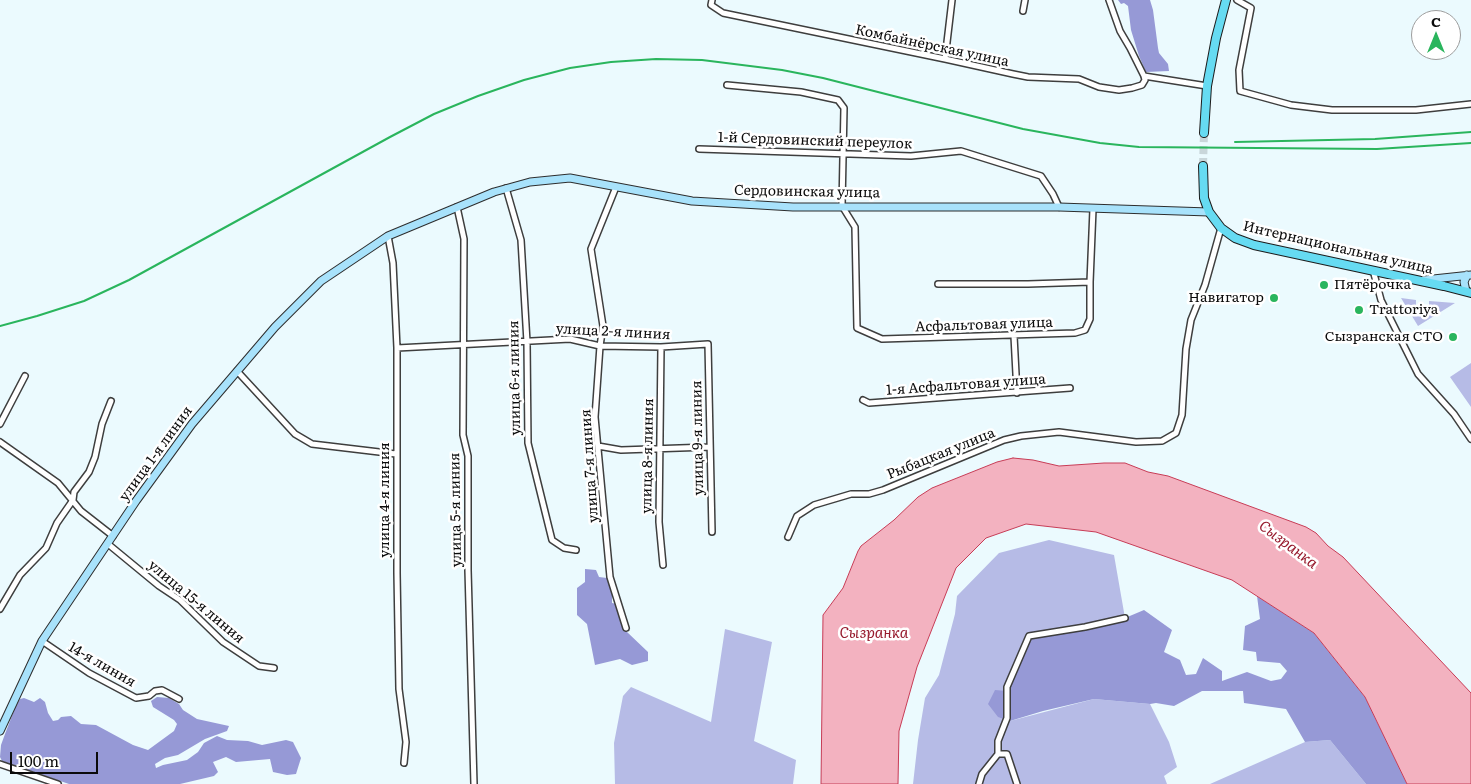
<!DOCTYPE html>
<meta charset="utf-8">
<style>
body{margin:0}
#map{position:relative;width:1471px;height:784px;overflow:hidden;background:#ebfafe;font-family:Literata,serif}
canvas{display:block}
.north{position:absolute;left:1411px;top:10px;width:50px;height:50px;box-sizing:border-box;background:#fff;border:1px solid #9d9d9d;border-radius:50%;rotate:0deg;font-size:14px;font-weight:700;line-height:20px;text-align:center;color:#0b0b0b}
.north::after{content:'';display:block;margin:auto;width:18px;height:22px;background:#2ab55d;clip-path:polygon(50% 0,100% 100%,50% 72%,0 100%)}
.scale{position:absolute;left:10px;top:752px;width:88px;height:22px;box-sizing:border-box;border:2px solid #0b0b0b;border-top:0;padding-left:6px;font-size:15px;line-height:18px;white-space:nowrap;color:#0b0b0b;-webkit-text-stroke:4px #fff;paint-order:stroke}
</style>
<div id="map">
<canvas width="1471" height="784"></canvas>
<div class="north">С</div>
<div class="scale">100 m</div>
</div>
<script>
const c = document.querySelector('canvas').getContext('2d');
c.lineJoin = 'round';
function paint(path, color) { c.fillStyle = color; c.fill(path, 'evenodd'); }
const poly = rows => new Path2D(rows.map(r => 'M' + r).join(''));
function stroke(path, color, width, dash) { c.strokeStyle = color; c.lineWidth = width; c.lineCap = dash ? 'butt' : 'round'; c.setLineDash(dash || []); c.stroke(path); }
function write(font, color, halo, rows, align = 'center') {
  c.font = font + ' Literata,serif'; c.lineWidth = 5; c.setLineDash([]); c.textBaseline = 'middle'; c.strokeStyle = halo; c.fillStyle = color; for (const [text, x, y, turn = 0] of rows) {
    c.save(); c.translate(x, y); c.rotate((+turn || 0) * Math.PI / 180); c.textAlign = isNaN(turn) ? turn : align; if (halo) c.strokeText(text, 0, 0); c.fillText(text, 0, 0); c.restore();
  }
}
paint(poly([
 [1401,298,1416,300,1416,310,1429,311,1429,301,1455,303,1418,326],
 [1471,363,1471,407,1450,377],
 [1049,540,1114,555,1125,618,1010,721,1094,699,1150,704,1169,742,1177,767,1164,776,1167,784,913,784,918,740,925,698,939,675,955,614,957,596,999,553],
 [725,629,772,642,754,741,796,760,793,784,615,784,614,743,623,696,631,687,711,722],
 [1330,740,1366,784,1210,784,1305,742]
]), '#b6bbe6');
paint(poly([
 [1118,0,1150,0,1153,10,1158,48,1159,53,1168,64,1169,71,1146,72,1139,56,1131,30,1128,6,1124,3,1121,4],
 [585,569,596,570,599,577,607,578,612,590,612,603,618,604,627,632,648,652,648,661,632,665,620,659,595,665,587,624,577,615,577,588,585,582],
 [1257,596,1314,633,1365,697,1407,784,1366,784,1330,740,1305,742,1286,709,1244,703,1243,691,1202,691,1174,706,1156,703,1150,704,1094,699,1043,711,1010,721,998,717,988,704,995,690,1007,691,1029,636,1125,618,1144,610,1172,630,1164,652,1180,660,1186,675,1196,674,1203,658,1222,671,1222,681,1247,672,1271,681,1281,679,1287,671,1280,663,1257,661,1256,652,1243,650,1245,626,1260,619],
 [157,697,169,698,179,704,183,710,197,719,229,726,227,731,205,739,178,755,165,758,155,764,156,768,163,765,187,760,198,752,204,743,217,736,227,740,248,741,262,745,286,740,293,742,301,758,296,774,287,775,273,772,270,759,236,762,226,757,213,762,218,772,214,776,180,784,69,784,11,764,2,761,0,757,1,745,5,734,15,708,20,699,24,698,34,702,40,698,45,702,48,713,53,721,58,720,61,717,71,716,81,724,96,725,133,745,148,750,174,731,177,724,174,720,153,707,151,701]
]), '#9699d6');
const water = poly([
 [1013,458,1033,460,1059,466,1104,463,1125,463,1148,472,1168,476,1306,527,1316,533,1328,546,1343,557,1471,693,1471,784,1407,784,1365,697,1314,633,1232,580,1096,532,1026,524,986,538,956,568,917,667,899,731,898,784,821,784,823,615,843,588,858,551,861,546,894,520,918,497,932,488,997,462,1013,458]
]);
paint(water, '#f3b2c0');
stroke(water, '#c73c56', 1);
stroke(poly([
 [1203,166,1204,133]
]), '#c9d6da', 8, [8, 4]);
const street = poly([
 [712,0,711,5,723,13,945,59,1013,74,1028,77,1079,79,1099,87,1119,90,1132,88,1142,85,1145,80,1144,76],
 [1109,0,1120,31,1130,48,1144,76],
 [1237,0,1251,8,1239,70,1240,91,1291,105,1332,110,1416,110,1471,104],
 [1023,11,1025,0],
 [945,59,952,0],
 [1144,76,1207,86],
 [727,85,801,92,838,100,844,108,842,206,855,227,857,328,882,339,1075,333,1085,330,1090,319,1090,282,1093,209],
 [699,149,911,156,961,151,1041,176,1053,194,1059,207],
 [616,187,591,249,603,326,600,346,595,417,610,577,626,628],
 [506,188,521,240,527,342,528,443,552,540,564,548,576,550],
 [457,207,464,239,463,435,468,456,468,570,474,784],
 [388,236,393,263,397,348,397,573,399,689,406,742,404,763],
 [1373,270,1381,300,1418,374,1454,414,1471,439],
 [938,284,1028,284,1090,282],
 [1014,336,1017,393],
 [661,347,659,522,663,565],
 [397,348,570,339,600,346,661,347,708,344,712,532],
 [237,371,295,434,312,444,396,454],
 [863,400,869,403,1070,388],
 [0,424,25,376],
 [0,442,58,483,81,511,113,536],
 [598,446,621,450,709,447],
 [788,537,797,516,814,505,851,494,869,494,883,490,1004,440,1021,436,1059,432,1136,442,1162,441,1176,433,1182,415,1186,349,1191,320,1205,285,1221,228],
 [108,544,159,586,180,600,223,642,259,666,274,668],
 [0,609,20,575,46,548,57,523,73,500,74,492,89,472,95,457,102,424,111,401],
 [42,641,89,673,136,698,149,696,155,691,162,690,179,699],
 [998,754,1007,754,1017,784],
 [0,764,58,784],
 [979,784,982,774,998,754,998,741,1007,718,1007,687,1029,636,1085,627,1125,618]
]);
const secondary = poly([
 [1424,280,1471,275],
 [1466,291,1464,282,1467,275],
 [0,731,42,641,136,501,192,424,275,327,321,281,388,236,494,192,530,182,570,178,692,201,793,207,1059,207,1209,212]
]);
const primary = poly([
 [1204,133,1207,86,1216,38,1226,0],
 [1203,166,1204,198,1209,212,1221,228,1235,238,1254,245,1444,286,1471,293]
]);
stroke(street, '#3e3e3e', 8);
stroke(secondary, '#2d2d2d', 9);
stroke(primary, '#1c1c1c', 10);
stroke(street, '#fff', 5);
stroke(secondary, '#a8e2fb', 7);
stroke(primary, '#66dbf2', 8);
stroke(poly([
 [1235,142,1375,139,1471,132],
 [0,326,37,316,84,301,129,280,390,137,434,114,478,96,524,80,570,68,611,62,656,59,702,60,782,70,823,78,1023,129,1100,143,1139,147,1377,149,1471,143]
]), '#2ab55d', 2);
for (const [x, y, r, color] of [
 [1324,285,5,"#2ab55d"],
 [1274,298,5,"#2ab55d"],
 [1359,310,5,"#2ab55d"],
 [1453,337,5,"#2ab55d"]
]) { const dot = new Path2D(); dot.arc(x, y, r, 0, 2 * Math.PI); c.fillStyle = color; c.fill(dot); stroke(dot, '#fff', 2); }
write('14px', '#0b0b0b', '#fff', [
 ["Комбайнёрская улица",932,46,12],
 ["1-й Сердовинский переулок",815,141,2],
 ["Сердовинская улица",807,192,1],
 ["Интернациональная улица",1338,248,13],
 ["Асфальтовая улица",984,325,-2],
 ["улица 2-я линия",613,332,3],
 ["улица 6-я линия",515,378,-91],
 ["1-я Асфальтовая улица",966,385,-4],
 ["улица 9-я линия",698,438,-91],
 ["улица 1-я линия",156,454,-54],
 ["Рыбацкая улица",941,454,-22],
 ["улица 8-я линия",648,456,-89],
 ["улица 7-я линия",590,466,-94],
 ["улица 4-я линия",385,500,-90],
 ["улица 5-я линия",456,510,-91],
 ["улица 15-я линия",196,602,40],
 ["14-я линия",102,665,30]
]);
write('14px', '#0b0b0b', '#fff', [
 ["Пятёрочка",1334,285],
 ["Навигатор",1264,298,"right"],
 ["Trattoriya",1369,310],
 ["Сызранская СТО",1443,337,"right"]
], 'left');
write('italic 15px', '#971b2e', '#fff', [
 ["Сызранка",1288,545,37],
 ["Сызранка",874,634]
]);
</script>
